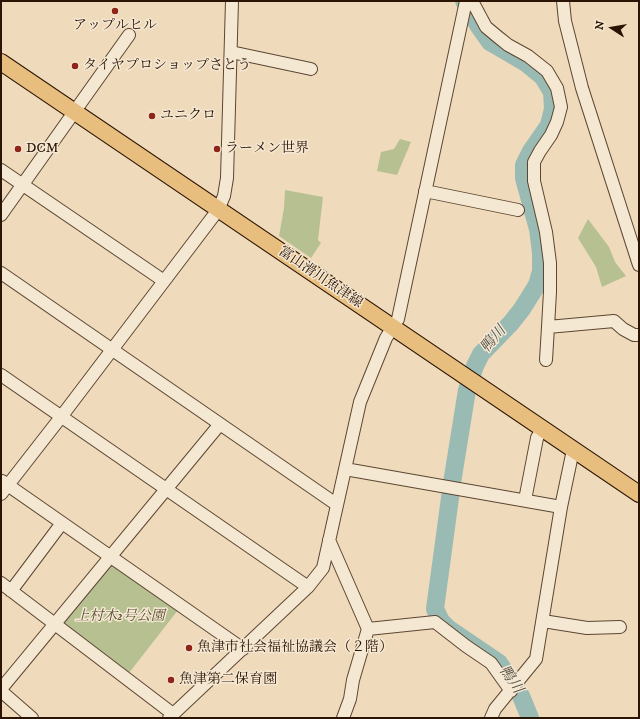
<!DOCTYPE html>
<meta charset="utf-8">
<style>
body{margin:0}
#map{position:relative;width:640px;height:719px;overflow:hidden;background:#efdbbb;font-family:"IM FELL DW Pica",serif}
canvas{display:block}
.frame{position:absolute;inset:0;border:2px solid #2b1404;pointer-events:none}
.north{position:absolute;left:592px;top:8px;width:40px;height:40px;-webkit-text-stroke:3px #f5e8d3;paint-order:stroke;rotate:282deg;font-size:11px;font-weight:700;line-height:16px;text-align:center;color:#2b1404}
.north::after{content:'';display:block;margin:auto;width:14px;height:18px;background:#2b1404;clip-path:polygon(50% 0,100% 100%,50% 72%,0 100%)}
</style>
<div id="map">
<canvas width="640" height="719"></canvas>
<div class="frame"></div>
<div class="north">N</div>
</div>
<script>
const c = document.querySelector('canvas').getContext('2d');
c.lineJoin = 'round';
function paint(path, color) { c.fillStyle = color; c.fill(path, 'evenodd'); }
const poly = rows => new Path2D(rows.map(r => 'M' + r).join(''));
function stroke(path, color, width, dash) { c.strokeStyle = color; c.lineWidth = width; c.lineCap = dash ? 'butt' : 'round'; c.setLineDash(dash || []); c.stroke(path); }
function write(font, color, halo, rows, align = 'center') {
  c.font = font + ' "IM FELL DW Pica","Noto Serif JP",serif'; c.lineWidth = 3; c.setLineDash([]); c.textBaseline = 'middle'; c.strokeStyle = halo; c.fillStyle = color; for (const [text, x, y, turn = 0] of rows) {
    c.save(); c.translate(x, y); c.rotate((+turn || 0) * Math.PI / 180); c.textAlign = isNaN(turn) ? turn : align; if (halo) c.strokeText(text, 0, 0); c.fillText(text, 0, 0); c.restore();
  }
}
paint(poly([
 [400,139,411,142,397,175,377,171,381,152,394,149],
 [285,190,323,197,318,240,321,243,311,258,279,236,284,208],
 [588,219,609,247,615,262,626,276,602,287,596,267,578,238],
 [112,563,178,610,129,673,62,624]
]), '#b7c091');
stroke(poly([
 [464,1,478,25,490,42,526,63,543,77,552,92,553,109,549,125,531,151,524,165,524,178,538,229,541,253,541,271,537,285,522,309,511,323,481,354,475,366,467,390,452,483,435,609,441,621,449,629,499,663,521,696,530,718]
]), '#9abbb4', 18);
const minor = poly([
 [472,1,486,27,498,37,508,45,528,56,547,71,557,88,561,107,557,122,551,135,540,151,534,162,534,181,546,232,550,263,550,292,548,327],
 [563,1,565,21,582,88,639,265],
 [231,52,311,69],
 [1,170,164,281],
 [425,191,518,210],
 [1,215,129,35],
 [1,273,336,504],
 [546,360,548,327,614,321,623,329,634,335,639,335],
 [1,375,308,587],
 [345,469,561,507],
 [2,481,243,649],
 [1,494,61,417,218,210,224,196,227,178,232,1],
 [525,500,537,438,542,429],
 [329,540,368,629,435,622,466,646,491,663,511,691],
 [1,583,173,714],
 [11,591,62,523],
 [543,621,587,628,620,627],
 [1,689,220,424],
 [1,691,32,718],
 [169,718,308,587,323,568,360,402,386,338,398,319,466,1],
 [343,718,350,699,353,680,368,629],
 [491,718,495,709,536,659,561,507,573,450]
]);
const major = poly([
 [1,62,639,494]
]);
stroke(minor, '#5c4632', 14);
stroke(major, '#2b1404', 18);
stroke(minor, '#f5e8d3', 12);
stroke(major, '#e8be7e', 16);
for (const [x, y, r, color] of [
 [115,11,4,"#8f2418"],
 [75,66,4,"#8f2418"],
 [152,116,4,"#8f2418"],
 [18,149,4,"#8f2418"],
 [217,149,4,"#8f2418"],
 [189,648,4,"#8f2418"],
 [171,680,4,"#8f2418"]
]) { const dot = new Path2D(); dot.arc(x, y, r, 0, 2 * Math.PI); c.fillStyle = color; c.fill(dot); stroke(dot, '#f5e8d3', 1.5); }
write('14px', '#2b1404', '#f5e8d3', [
 ["アップルヒル",115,26,"center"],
 ["タイヤプロショップさとう",83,66],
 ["ユニクロ",160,116],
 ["DCM",26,149],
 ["ラーメン世界",225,149],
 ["魚津市社会福祉協議会（２階）",197,648],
 ["魚津第二保育園",179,680]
], 'left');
write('14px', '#2b1404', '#f5e8d3', [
 ["富山滑川魚津線",320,278,34]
]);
write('italic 14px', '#5c5035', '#f5e8d3', [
 ["上村木2号公園",120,617]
]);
write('italic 15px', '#524e42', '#f5e8d3', [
 ["鴨川",494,340,-49],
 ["鴨川",510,680,56]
]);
</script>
